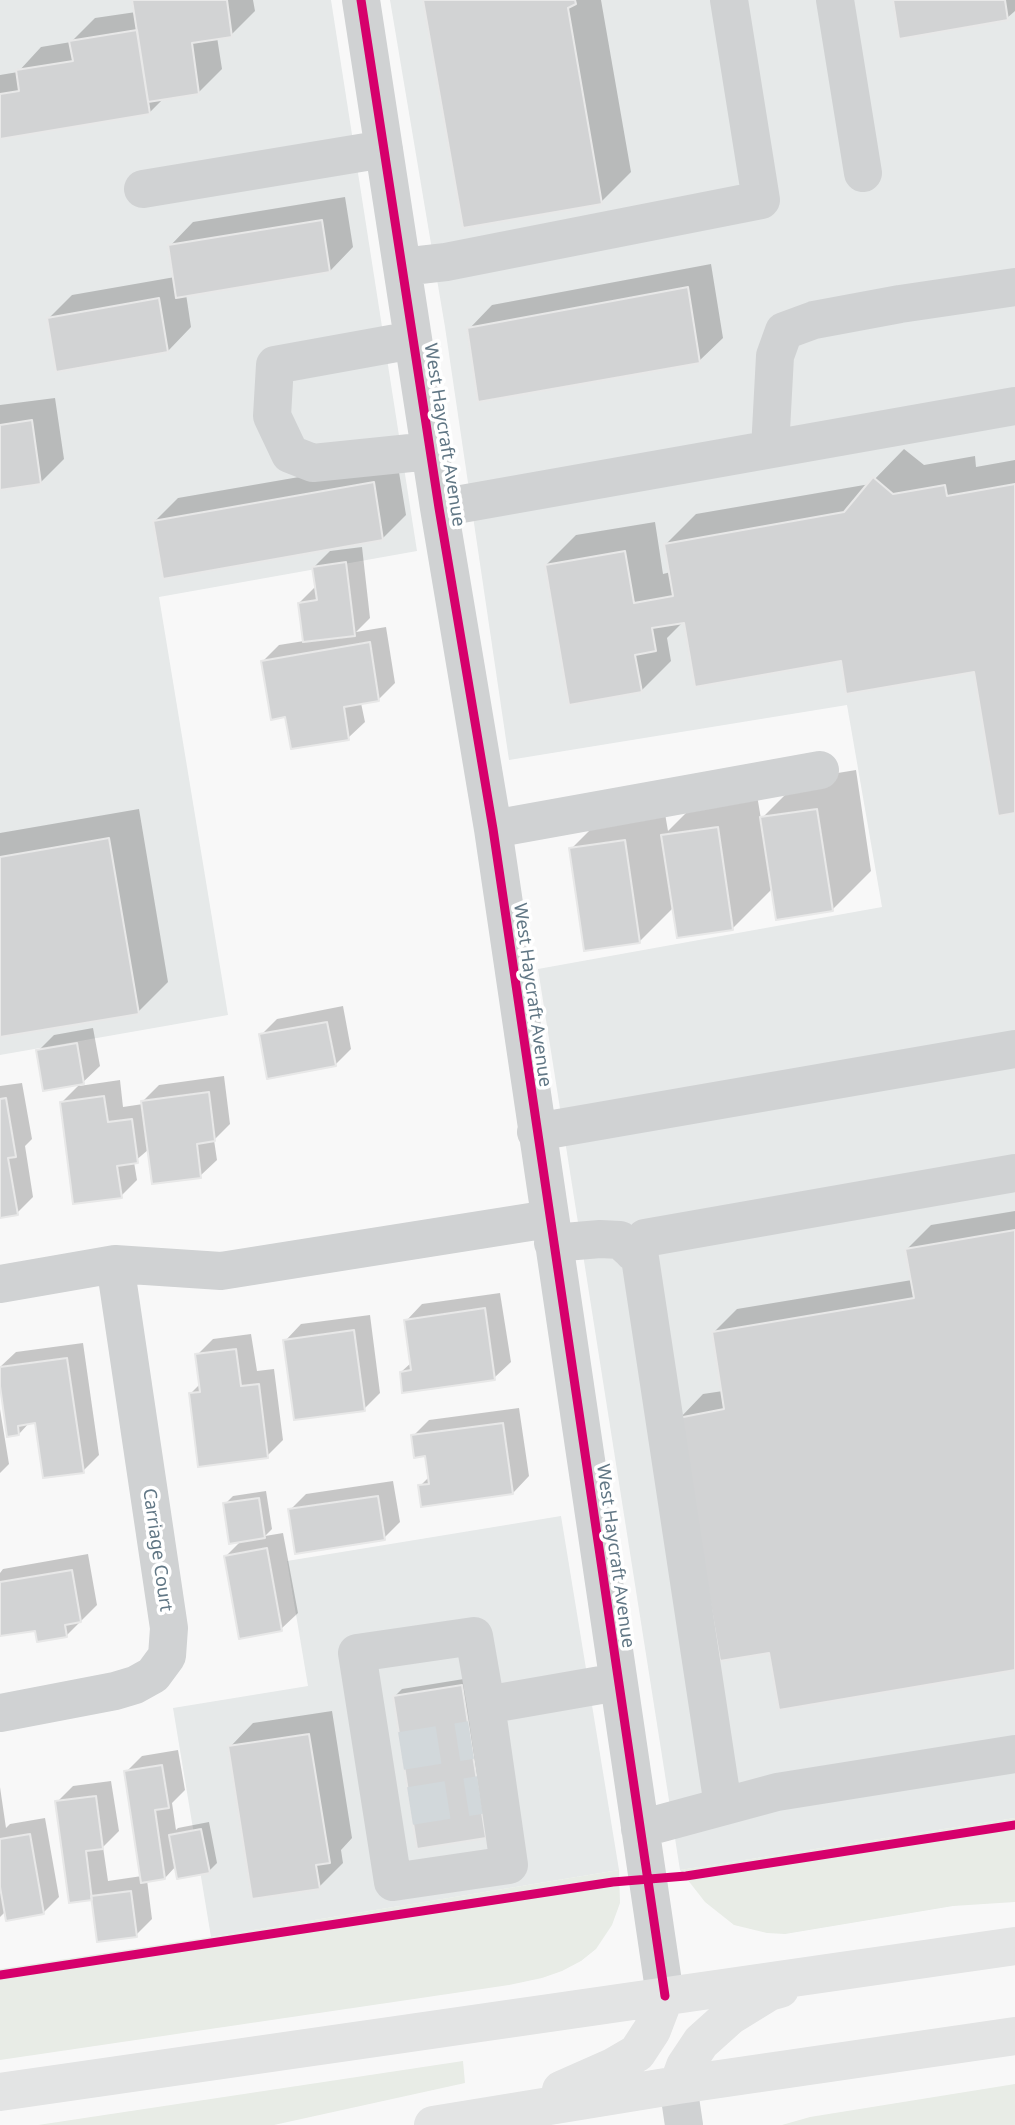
<!DOCTYPE html>
<style>
body{margin:0}
canvas{display:block;background:#f8f8f8}
</style>
<canvas width="1015" height="2125"></canvas>
<script>
const c = document.querySelector('canvas').getContext('2d');
c.lineJoin = 'round';
function paint(path, color) { c.fillStyle = color; c.fill(path, 'evenodd'); }
const poly = rows => new Path2D(rows.map(r => 'M' + r).join(''));
function stroke(path, color, width, dash) { c.strokeStyle = color; c.lineWidth = width; c.lineCap = dash ? 'butt' : 'round'; c.setLineDash(dash || []); c.stroke(path); }
function write(font, color, halo, rows, align = 'center') {
  c.font = font + ' "Noto Sans",sans-serif'; c.lineWidth = 7; c.setLineDash([]); c.textBaseline = 'middle'; c.strokeStyle = halo; c.fillStyle = color; for (const [text, x, y, turn = 0] of rows) {
    c.save(); c.translate(x, y); c.rotate((+turn || 0) * Math.PI / 180); c.textAlign = isNaN(turn) ? turn : align; if (halo) c.strokeText(text, 0, 0); c.fillText(text, 0, 0); c.restore();
  }
}
paint(poly([
 [0,0,331,0,417,551,159,597,228,1015,0,1055],
 [390,0,1015,0,1015,1818,680,1870,538,969,882,907,847,705,509,760,445,327],
 [561,1516,619,1870,211,1937,173,1708,308,1686,287,1561]
]), '#e6e9e9');
paint(poly([
 [1015,1818,1015,1902,953,1906,785,1934,767,1933,734,1925,705,1902,680,1870],
 [619,1870,620,1903,612,1925,596,1949,581,1961,562,1971,542,1978,509,1985,0,2060,0,1969,211,1937],
 [463,2061,465,2083,274,2125,38,2125],
 [1015,2084,1015,2125,782,2125,810,2117]
]), '#e8ece6');
paint(poly([
 [134,0,253,0,255,11,231,35,217,37,222,69,198,93,164,98,149,113,0,137,0,75,18,72,41,47,71,42,95,18,136,12],
 [425,0,601,0,631,172,601,202],
 [895,0,1015,0,1015,11,1007,18],
 [345,197,353,247,330,271,186,294,191,327,168,351,49,318,72,295,175,277,170,246,193,222],
 [711,264,723,338,699,361,469,329,492,305],
 [55,398,64,459,40,483,0,488,0,405],
 [904,449,924,465,975,456,976,467,1015,460,1015,812,975,670,843,659,685,620,667,638,671,661,641,691,546,565,576,535,655,522,663,574,671,572,666,544,696,514,870,484],
 [397,460,406,515,383,538,155,521,178,498],
 [362,547,370,618,356,632,386,627,395,683,378,700,361,703,365,722,348,738,287,715,263,661,279,645,304,641,299,603,316,586,314,567,330,551],
 [856,770,871,871,832,910,773,888,733,928,674,907,640,941,571,849,610,810,663,802,668,831,702,797,756,789,761,819,801,779],
 [139,809,168,982,138,1012,0,1036,0,833],
 [343,1006,351,1049,335,1065,261,1035,277,1019],
 [93,1028,100,1066,79,1086,120,1080,123,1107,143,1104,143,1101,159,1085,224,1076,230,1124,214,1140,217,1160,200,1176,149,1149,134,1162,137,1180,121,1196,62,1102,82,1082,38,1051,54,1035],
 [22,1083,32,1139,25,1146,33,1197,17,1213,0,1216,0,1086],
 [1015,1211,1015,1668,771,1651,680,1418,703,1394,723,1391,713,1333,737,1309,912,1280,907,1249,931,1225],
 [500,1293,511,1362,494,1378,401,1372,412,1362,406,1321,422,1304],
 [370,1315,380,1393,364,1409,285,1341,301,1324],
 [251,1334,257,1371,274,1369,283,1440,267,1456,190,1394,200,1384,197,1355,213,1339],
 [83,1343,99,1455,83,1471,37,1421,30,1422,19,1434,0,1373,0,1367,16,1352],
 [519,1408,529,1476,513,1493,420,1486,430,1476,426,1454,413,1436,429,1420],
 [0,1409,9,1464,0,1473],
 [393,1481,400,1522,384,1538,290,1510,306,1494],
 [266,1491,272,1529,265,1536,283,1533,298,1613,281,1629,226,1556,242,1540,225,1504,233,1496],
 [88,1554,97,1605,67,1635,36,1629,0,1635,0,1573,3,1569],
 [470,1678,493,1828,394,1697,402,1689],
 [332,1711,352,1838,341,1850,343,1863,319,1887,230,1747,253,1723],
 [178,1750,185,1790,172,1803,176,1830,178,1828,209,1822,217,1863,209,1871,176,1866,165,1878,147,1880,152,1919,136,1935,93,1898,70,1901,57,1802,73,1786,111,1781,119,1831,103,1847,108,1881,142,1876,126,1772,142,1756],
 [0,1787,6,1828,10,1824,45,1818,59,1897,43,1913,6,1911,0,1917]
]), '#0003');
const building = poly([
 [132,0,227,0,232,37,192,43,199,94,148,102,132,0],
 [423,0,575,0,576,4,568,8,602,204,463,228,423,0],
 [893,0,1005,0,1008,20,899,39,893,0],
 [137,30,150,114,0,139,0,94,19,91,16,70,73,61,69,41,137,30],
 [322,220,330,272,176,298,168,245,322,220],
 [688,287,700,363,478,402,467,328,688,287],
 [159,298,168,352,56,372,47,318,159,298],
 [32,420,41,484,0,490,0,425,32,420],
 [873,477,893,494,945,485,947,496,1015,484,1015,813,998,816,974,672,846,694,841,661,695,687,684,623,652,628,656,651,635,655,642,692,569,705,545,565,625,551,634,603,673,596,664,544,844,512,873,477],
 [374,482,383,540,163,579,153,521,374,482],
 [346,562,355,636,303,642,298,603,317,600,312,567,346,562],
 [370,642,379,701,344,707,349,740,291,749,285,717,271,720,261,661,370,642],
 [817,809,833,911,776,920,760,817,817,809],
 [718,827,733,930,677,938,661,835,718,827],
 [109,838,139,1014,0,1037,0,857,109,838],
 [625,840,640,943,584,951,569,848,625,840],
 [327,1022,336,1066,267,1079,259,1034,327,1022],
 [77,1043,84,1084,43,1091,36,1050,77,1043],
 [209,1092,215,1141,197,1144,201,1178,152,1184,141,1101,209,1092],
 [104,1096,108,1122,132,1119,138,1163,117,1166,122,1198,73,1204,60,1102,104,1096],
 [6,1098,16,1157,8,1158,18,1215,0,1218,0,1099,6,1098],
 [1015,1230,1015,1670,779,1710,769,1653,720,1661,678,1418,724,1409,712,1332,914,1298,905,1249,1015,1230],
 [485,1308,495,1380,402,1393,400,1372,411,1370,404,1320,485,1308],
 [354,1330,365,1411,294,1420,283,1340,354,1330],
 [236,1349,241,1386,259,1384,268,1458,198,1467,189,1393,200,1392,195,1354,236,1349],
 [67,1358,84,1473,43,1478,35,1423,18,1426,19,1435,7,1437,0,1386,0,1367,67,1358],
 [503,1423,513,1494,421,1507,418,1485,429,1484,425,1456,414,1458,411,1435,503,1423],
 [378,1496,385,1540,295,1554,288,1509,378,1496],
 [259,1498,265,1538,229,1544,223,1503,259,1498],
 [267,1548,282,1631,239,1639,224,1556,267,1548],
 [72,1570,81,1622,65,1625,67,1637,37,1642,35,1631,0,1636,0,1582,72,1570],
 [462,1685,486,1838,417,1849,393,1696,462,1685],
 [309,1734,330,1863,316,1865,320,1889,252,1899,228,1746,309,1734],
 [162,1765,169,1808,155,1810,165,1879,141,1883,124,1771,162,1765],
 [96,1796,103,1849,86,1851,92,1900,69,1903,55,1801,96,1796],
 [201,1829,210,1873,177,1879,169,1835,201,1829],
 [30,1834,44,1914,6,1921,0,1887,0,1839,30,1834],
 [131,1891,137,1937,97,1942,91,1896,131,1891]
]);
paint(building, '#d2d3d4');
stroke(building, '#e8e8e8', 2);
stroke(poly([
 [401,1751,471,1740],
 [410,1806,480,1795]
]), '#d2d8db', 38, [38, 19]);
stroke(poly([
 [361,0,439,508,493,829,665,1996],
 [835,0,863,173],
 [143,189,384,149],
 [402,267,446,262,761,200,729,0],
 [413,340,275,365,272,416,290,454,313,463,430,451],
 [770,449,775,356,784,331,814,320,900,304,1015,287],
 [439,508,1015,406],
 [493,829,820,770],
 [536,1132,1015,1049],
 [553,1243,600,1239,620,1240,640,1258,723,1806],
 [633,1252,645,1238,1015,1173],
 [0,1284,115,1264,221,1271,549,1219],
 [486,1705,509,1865,393,1882,357,1653,474,1636,486,1705,618,1682],
 [0,1713,115,1691,135,1685,153,1675,167,1656,169,1628,115,1264],
 [640,1829,777,1792,1015,1754],
 [678,2085,684,2125]
]), '#d0d2d3', 38);
stroke(poly([
 [678,2085,685,2066,701,2042,730,2016,769,1992,780,1989],
 [561,2090,613,2067,637,2053,652,2030,665,1996],
 [0,2092,1015,1946],
 [433,2125,678,2085,1015,2036]
]), '#e3e4e4', 38);
stroke(poly([
 [361,0,439,508,493,829,665,1996],
 [0,1975,613,1882,686,1876,1015,1825]
]), '#d6006c', 9);
write('18px', '#617785', '#fff', [
 ["West Haycraft Avenue",444,435,81],
 ["West Haycraft Avenue",532,995,82],
 ["Carriage Court",157,1550,82],
 ["West Haycraft Avenue",615,1556,82]
]);
</script>
